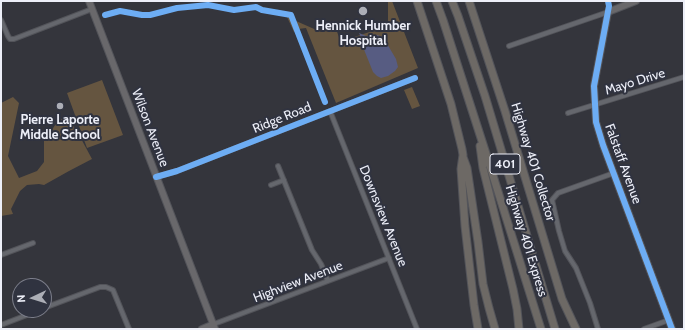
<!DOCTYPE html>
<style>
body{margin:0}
#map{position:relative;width:685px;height:330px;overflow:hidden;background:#34353c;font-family:Cabin,sans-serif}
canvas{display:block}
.frame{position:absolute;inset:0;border:2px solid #edeff8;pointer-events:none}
.north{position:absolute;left:12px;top:278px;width:40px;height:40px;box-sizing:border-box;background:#303340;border:1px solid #7c7e8a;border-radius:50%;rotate:266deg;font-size:11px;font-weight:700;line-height:16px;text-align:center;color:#edeff8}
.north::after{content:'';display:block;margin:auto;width:14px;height:18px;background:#acaeb6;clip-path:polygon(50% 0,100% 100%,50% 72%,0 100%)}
</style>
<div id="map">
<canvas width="685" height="330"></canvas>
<div class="frame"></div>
<div class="north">N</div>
</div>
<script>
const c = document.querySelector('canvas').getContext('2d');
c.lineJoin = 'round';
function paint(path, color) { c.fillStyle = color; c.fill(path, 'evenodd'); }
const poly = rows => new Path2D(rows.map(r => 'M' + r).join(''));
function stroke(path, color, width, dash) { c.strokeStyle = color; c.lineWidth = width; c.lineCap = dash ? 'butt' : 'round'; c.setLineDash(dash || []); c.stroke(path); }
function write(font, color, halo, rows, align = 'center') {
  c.font = font + ' Cabin,sans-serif'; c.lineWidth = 4; c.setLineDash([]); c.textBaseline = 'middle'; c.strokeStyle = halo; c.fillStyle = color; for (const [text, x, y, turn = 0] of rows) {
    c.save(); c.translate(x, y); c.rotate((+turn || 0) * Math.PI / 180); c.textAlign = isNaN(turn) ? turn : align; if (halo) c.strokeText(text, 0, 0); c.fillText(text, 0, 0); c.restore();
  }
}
paint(poly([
 [388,1,392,1,418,68,336,103,306,28,298,29,294,32,287,17,321,32,335,26,340,40,345,40,388,26],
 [102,80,123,135,87,148,67,93],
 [412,87,420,106,412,109,404,90],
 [13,97,19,103,8,156,19,178,37,171,44,162,44,141,58,121,67,116,78,133,92,159,69,171,44,185,39,184,27,185,20,191,11,209,13,214,1,216,1,103]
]), '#655540');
paint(poly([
 [359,33,366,36,377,35,383,37,396,59,398,67,395,71,388,76,381,78,377,76,373,72,363,47,362,39]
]), '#575c82');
const street = poly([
 [1,20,8,36,10,39,14,39,92,9],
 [509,46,608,12,609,6,608,1],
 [330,111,417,329],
 [568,113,684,77],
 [278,166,312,250,321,264,328,281],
 [156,177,177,171,415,78],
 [271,185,284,180],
 [1,255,33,243],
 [44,308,100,287,106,287,113,290,129,329],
 [214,324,389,258],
 [1,325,40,310],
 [598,329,590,303,576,268,565,251,559,231,552,200,558,193,614,173],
 [644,329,669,320]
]);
const secondary = poly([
 [89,1,215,329],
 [636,1,608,12,594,86,596,122,603,145,672,329],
 [202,329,214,324]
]);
const highway = poly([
 [417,1,451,104,462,149,463,155,461,169,465,226,474,305,478,329],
 [436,1,443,20,490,166,541,329],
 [452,1,458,16,485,96,555,329],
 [469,1,505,111,562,299,576,329],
 [480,146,483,168,513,289,517,309,519,329],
 [463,157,467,168,478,242,483,284,489,308,495,329]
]);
stroke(street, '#53545a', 6);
stroke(secondary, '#53545a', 8);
stroke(highway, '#53545a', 9);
stroke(street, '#65676d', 4);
stroke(secondary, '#69686b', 6);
stroke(highway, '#6d6965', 7);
stroke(poly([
 [608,1,609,6,594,86,596,122,603,145,672,329],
 [105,15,120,11,142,15,150,15,177,8,208,5,234,10,256,7,262,10,291,15,325,102],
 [156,177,177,171,415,78]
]), '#6dadf4', 6);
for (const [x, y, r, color] of [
 [363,11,5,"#acaeb6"],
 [60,106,4,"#acaeb6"]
]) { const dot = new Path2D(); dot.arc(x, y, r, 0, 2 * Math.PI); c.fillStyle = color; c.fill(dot); stroke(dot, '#303340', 1.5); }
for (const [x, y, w] of [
 [505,164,30]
]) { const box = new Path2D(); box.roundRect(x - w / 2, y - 10, w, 20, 3); c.fillStyle = '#303340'; c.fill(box); stroke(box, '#edeff8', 1); }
write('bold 12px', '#edeff8', null, [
 ["401",505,164]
]);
write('bold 13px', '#edeff8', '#303340', [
 ["Hennick Humber",363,26],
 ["Hospital",363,41],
 ["Pierre Laporte",60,120],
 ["Middle School",60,135]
]);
write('13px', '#edeff8', '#303340', [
 ["Mayo Drive",635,82,-17],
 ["Ridge Road",282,118,-22],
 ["Wilson Avenue",150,128,69],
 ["Highway 401 Collector",533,162,73],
 ["Falstaff Avenue",623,164,70],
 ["Downsview Avenue",383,216,68],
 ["Highway 401 Express",526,241,73],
 ["Highview Avenue",298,282,-21]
]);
</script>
